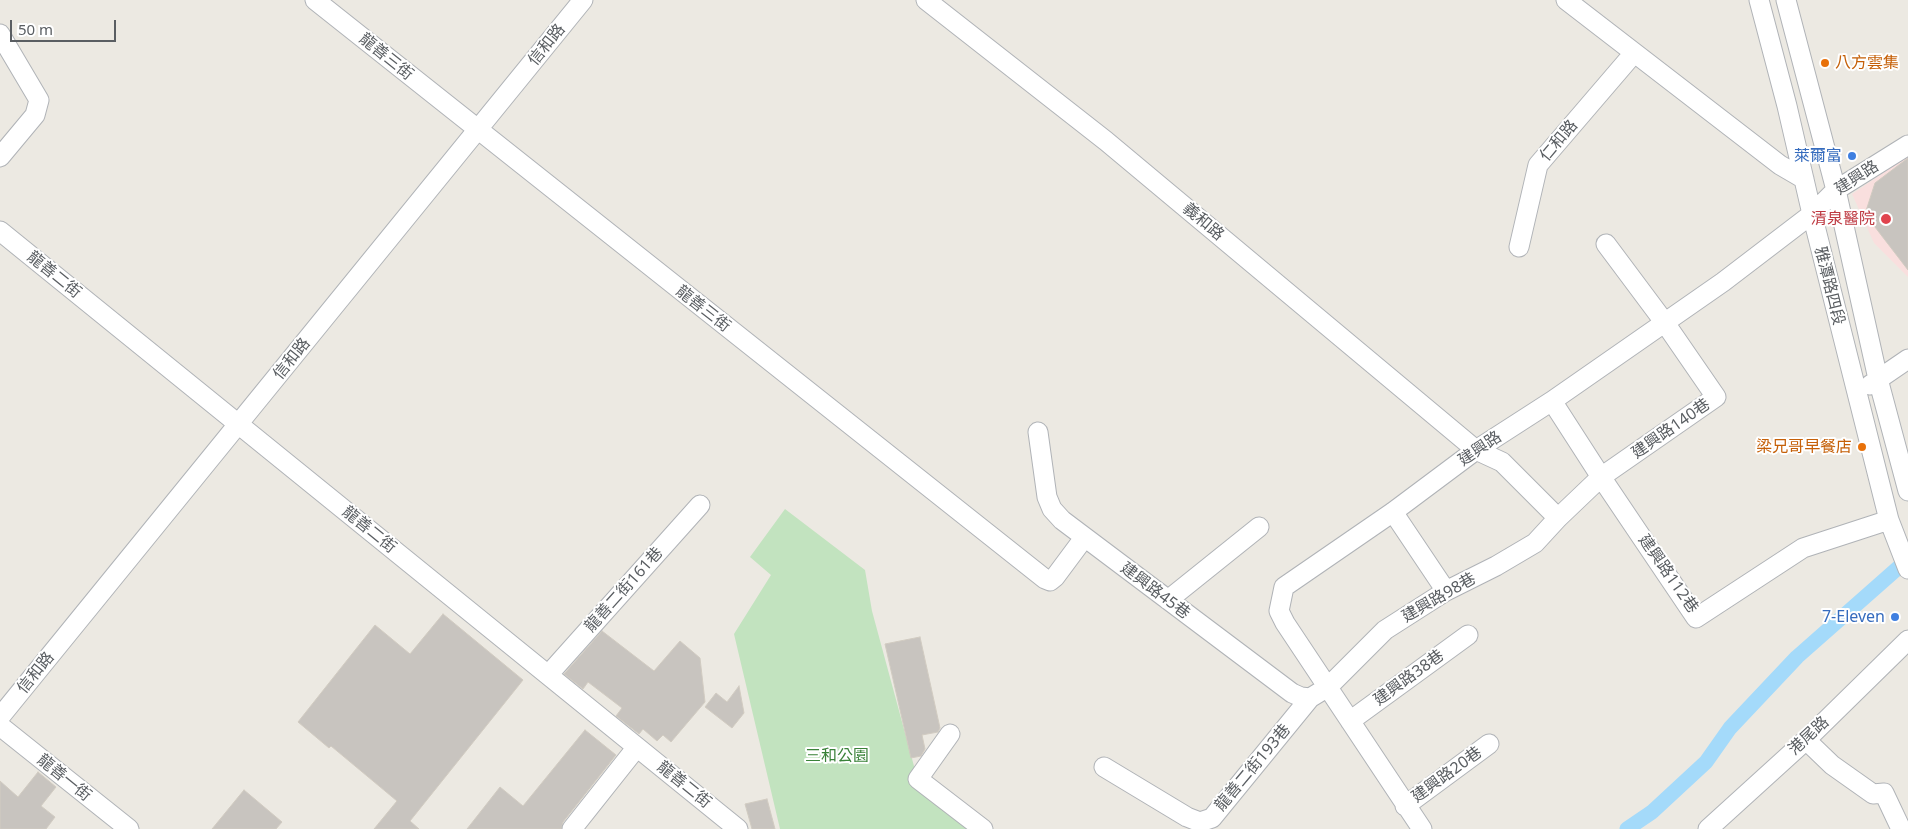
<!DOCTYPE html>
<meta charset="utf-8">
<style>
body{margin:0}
#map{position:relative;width:1908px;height:829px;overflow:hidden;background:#ece9e2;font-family:"Noto Sans",sans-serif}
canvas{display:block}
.scale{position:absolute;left:10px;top:20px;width:106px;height:22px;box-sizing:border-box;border:2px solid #5a5e62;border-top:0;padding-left:6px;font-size:15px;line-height:18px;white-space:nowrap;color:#5a5e62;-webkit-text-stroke:4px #fff;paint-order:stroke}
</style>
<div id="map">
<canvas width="1908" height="829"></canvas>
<div class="scale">50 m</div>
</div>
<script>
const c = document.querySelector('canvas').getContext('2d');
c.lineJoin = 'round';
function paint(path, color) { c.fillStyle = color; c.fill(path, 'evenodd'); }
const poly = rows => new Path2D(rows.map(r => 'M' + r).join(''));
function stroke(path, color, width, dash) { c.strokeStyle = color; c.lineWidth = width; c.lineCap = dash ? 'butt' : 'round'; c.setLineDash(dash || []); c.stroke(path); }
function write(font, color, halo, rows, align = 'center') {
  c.font = font + ' "Noto Sans","Noto Sans TC",sans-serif'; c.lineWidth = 4; c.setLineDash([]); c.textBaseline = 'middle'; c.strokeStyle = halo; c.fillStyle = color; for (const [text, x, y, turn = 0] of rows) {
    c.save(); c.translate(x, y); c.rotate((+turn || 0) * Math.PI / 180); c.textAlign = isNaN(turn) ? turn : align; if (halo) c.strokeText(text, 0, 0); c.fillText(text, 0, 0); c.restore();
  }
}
paint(poly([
 [1908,156,1908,277,1874,243,1852,194]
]), '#f9dfde');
paint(poly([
 [785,509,865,570,872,611,921,792,971,829,780,829,734,634,771,575,750,557]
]), '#c2e3bf');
stroke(poly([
 [1627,829,1652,812,1706,762,1730,728,1797,657,1908,559]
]), '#a4dafa', 15);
const building = poly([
 [1908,158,1908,270,1865,214,1875,183,1908,158],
 [443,614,523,680,410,821,419,829,374,829,397,801,331,746,329,748,298,722,375,625,410,654,443,614],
 [602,631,654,671,680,641,700,658,705,702,671,742,663,735,657,741,643,729,639,734,616,716,622,708,588,682,583,689,564,674,602,631],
 [920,637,940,728,938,732,922,735,925,749,921,756,911,758,885,644,920,637],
 [739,686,744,713,732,728,705,707,716,693,727,702,739,686],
 [585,730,616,755,563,822,561,829,467,829,500,787,523,806,585,730],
 [38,772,56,787,41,806,55,817,46,829,0,829,0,781,18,797,38,772],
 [244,790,282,822,276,829,212,829,244,790],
 [767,799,775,829,752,829,745,804,767,799]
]);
paint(building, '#c8c4bf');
stroke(building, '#d1cbc1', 1);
const minor = poly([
 [315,0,1045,579,1050,581,1055,577,1084,538],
 [926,0,1106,141,1476,450,1502,462,1558,518],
 [1566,0,1780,165,1804,179],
 [1759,0,1787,106,1812,214,1889,520,1908,569],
 [1786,0,1836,190,1878,379,1908,491],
 [0,34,39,100,35,115,0,157],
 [0,231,738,829],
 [1519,247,1538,165,1634,53],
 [1870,385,1908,359],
 [1552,401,1601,477,1696,618,1803,548,1889,520],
 [1038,432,1047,497,1052,509,1062,520,1292,693,1301,697,1310,698,1328,687,1385,630,1446,591,1496,566,1535,543,1558,518,1601,477,1716,397,1665,323,1606,244],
 [1393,512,1446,591],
 [1168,600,1259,527],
 [548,675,700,505],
 [0,717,583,0],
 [1350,721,1468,635],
 [0,726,129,829],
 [950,734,918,779,983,829],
 [1806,740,1832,765,1873,794,1884,793,1901,829],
 [1104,767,1187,817,1200,822,1212,818,1310,698],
 [1405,806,1489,744],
 [572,829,637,747],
 [1422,829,1285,623,1279,611,1284,587,1393,512,1476,450,1552,401,1723,282,1812,214,1836,190,1908,145],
 [1708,829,1806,740,1908,640]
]);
stroke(minor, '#b0b3b7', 21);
stroke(minor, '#fff', 19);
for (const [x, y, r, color] of [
 [1825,63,5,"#e8710a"],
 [1852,156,5,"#3f7fe0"],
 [1886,219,6,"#e0444e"],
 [1862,447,5,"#e8710a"],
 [1895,617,5,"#3f7fe0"]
]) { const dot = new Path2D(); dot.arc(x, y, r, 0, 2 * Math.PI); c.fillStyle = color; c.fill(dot); stroke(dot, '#fff', 2); }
write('16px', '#5a5e62', '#fff', [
 ["信和路",547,45,-51],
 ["龍善三街",386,57,39],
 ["仁和路",1559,141,-50],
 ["建興路",1857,178,-33],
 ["義和路",1203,222,40],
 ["龍善二街",54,275,39],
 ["雅潭路四段",1829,286,76],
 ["龍善三街",703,309,38],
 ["信和路",292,359,-51],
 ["建興路140巷",1671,429,-35],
 ["建興路",1480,449,-34],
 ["龍善二街",369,530,39],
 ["建興路112巷",1668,574,55],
 ["龍善二街161巷",624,590,-48],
 ["建興路45巷",1155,591,37],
 ["建興路98巷",1439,598,-30],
 ["信和路",36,673,-51],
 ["建興路38巷",1409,678,-36],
 ["港尾路",1809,736,-43],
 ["龍善二街193巷",1253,768,-50],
 ["建興路20巷",1447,775,-36],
 ["龍善一街",64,778,39],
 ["龍善二街",684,785,39]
]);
write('16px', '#c56008', '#fff', [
 ["八方雲集",1835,63],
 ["梁兄哥早餐店",1852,447,"right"]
], 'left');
write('16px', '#366cbe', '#fff', [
 ["萊爾富",1842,156],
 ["7-Eleven",1885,617]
], 'right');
write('16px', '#be3a42', '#fff', [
 ["清泉醫院",1875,219]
], 'right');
write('16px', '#3a8239', '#fff', [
 ["三和公園",837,756]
]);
</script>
